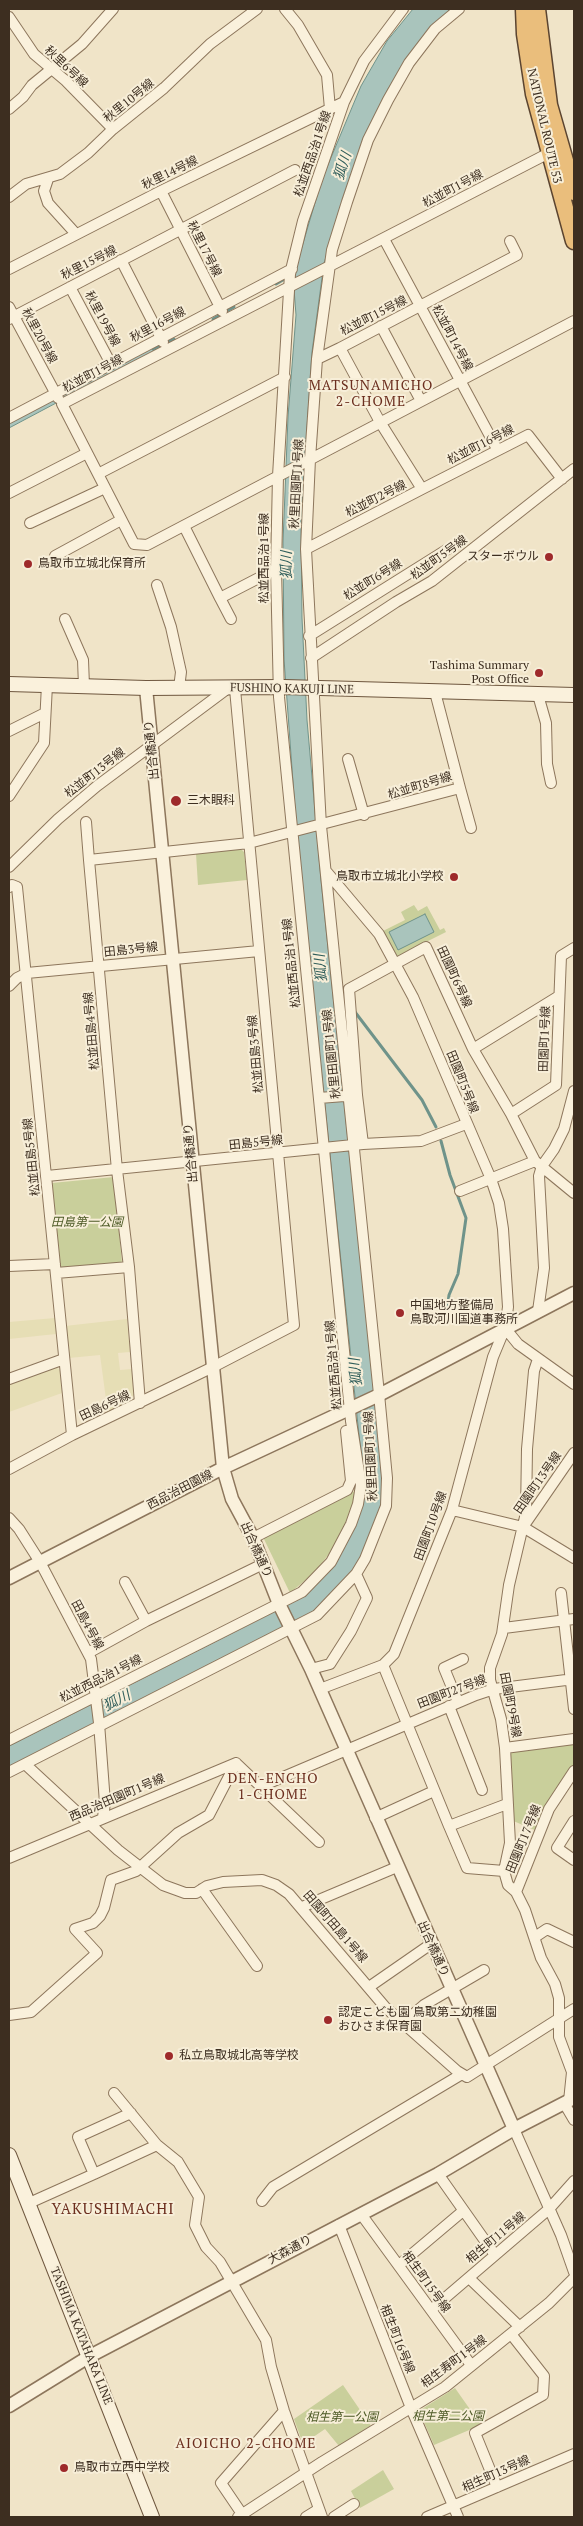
<!DOCTYPE html>
<meta charset="utf-8">
<style>
body{margin:0}
#map{position:relative;width:583px;height:2526px;overflow:hidden;background:#f0e4c8;font-family:"PT Serif",serif}
canvas{display:block}
.frame{position:absolute;inset:0;border:10px solid #3d2e20;pointer-events:none}
</style>
<div id="map">
<canvas width="583" height="2526"></canvas>
<div class="frame"></div>
</div>
<script>
const c = document.querySelector('canvas').getContext('2d');
c.lineJoin = 'round';
function paint(path, color) { c.fillStyle = color; c.fill(path, 'evenodd'); }
const poly = rows => new Path2D(rows.map(r => 'M' + r).join(''));
function stroke(path, color, width, dash) { c.strokeStyle = color; c.lineWidth = width; c.lineCap = dash ? 'butt' : 'round'; c.setLineDash(dash || []); c.stroke(path); }
function write(font, color, halo, rows, align = 'center') {
  c.font = font + ' "PT Serif","Noto Sans JP",serif'; c.lineWidth = 4; c.setLineDash([]); c.textBaseline = 'middle'; c.strokeStyle = halo; c.fillStyle = color; for (const [text, x, y, turn = 0] of rows) {
    c.save(); c.translate(x, y); c.rotate((+turn || 0) * Math.PI / 180); c.textAlign = isNaN(turn) ? turn : align; if (halo) c.strokeText(text, 0, 0); c.fillText(text, 0, 0); c.restore();
  }
}
paint(poly([
 [55,1318,56,1334,9,1339,9,1322],
 [127,1319,130,1352,118,1353,120,1370,132,1369,134,1395,131,1402,108,1414,100,1355,69,1358,65,1326],
 [55,1366,60,1370,62,1393,9,1412,9,1382]
]), '#e6deb5');
paint(poly([
 [241,849,244,852,247,880,198,885,196,854],
 [414,905,418,911,427,906,440,930,444,928,446,932,396,957,383,931,405,920,401,912],
 [114,1177,122,1263,60,1269,52,1183],
 [355,1491,350,1515,335,1546,315,1572,290,1593,263,1537],
 [574,1743,574,1765,545,1809,537,1831,511,1820,508,1751],
 [343,2385,371,2426,339,2446,325,2429,303,2444,294,2419],
 [455,2388,481,2425,434,2445,421,2415,422,2409],
 [383,2470,394,2489,360,2508,351,2491]
]), '#c9cf9b');
const water = poly([
 [413,9,450,9,424,35,388,89,367,133,324,263,312,352,301,520,302,618,307,720,321,880,377,1419,383,1492,381,1508,366,1549,352,1573,321,1606,301,1619,9,1767,9,1746,293,1602,336,1561,356,1522,362,1464,297,837,284,659,283,542,288,417,296,315,294,289,296,267,322,179,361,86,387,41,413,9],
 [154,346,156,350,9,428,9,422,154,346],
 [425,914,434,932,398,950,389,932,425,914]
]);
paint(water, '#a9c4bc');
stroke(water, '#6f938a', 1);
stroke(poly([
 [276,284,288,277],
 [213,319,234,307],
 [153,349,174,339],
 [355,1012,422,1100,436,1127],
 [441,1141,450,1175,466,1218,458,1274,449,1295,446,1319]
]), '#6f938a', 3);
const minor = poly([
 [285,9,298,25,327,75,330,109],
 [9,17,34,54,66,81,113,129],
 [9,109,23,97,32,85,82,44,113,9],
 [549,153,62,404,134,544,147,545,574,321],
 [48,179,44,191,48,203,76,234],
 [161,191,222,311],
 [9,197,26,184,60,174,88,153,113,129,164,88,210,44,257,9],
 [384,239,497,449],
 [121,260,163,342],
 [9,269,161,191,344,102],
 [70,287,111,364],
 [9,307,58,398],
 [9,319,295,170],
 [381,326,421,401],
 [340,348,517,255,510,241],
 [9,418,292,269],
 [98,474,285,377],
 [422,489,528,435,562,479],
 [9,493,87,453],
 [30,523,105,488],
 [184,526,220,598,276,569],
 [306,549,422,489,380,422,340,348,317,359],
 [55,556,121,520],
 [157,585,171,627,181,672,179,688],
 [220,598,231,619],
 [65,619,83,660,84,686],
 [309,636,451,547],
 [311,658,396,602,432,581,574,469],
 [538,695,546,723,547,764,551,783],
 [9,731,45,713],
 [348,759,364,815],
 [460,788,471,828],
 [9,796,44,743,47,685],
 [86,822,89,860],
 [9,867,58,819,97,786,227,689],
 [326,871,379,934,413,997,491,1179,499,1203,503,1229,508,1307,505,1328,493,1357,452,1510,394,1654,383,1665,449,1826],
 [9,887,12,885,17,887,72,1435],
 [9,986,17,978,27,973,259,951],
 [559,996,473,1049,511,1114,535,1161,574,1193],
 [357,1095,363,1144],
 [319,1098,357,1095,349,989,426,947,473,1049],
 [511,1114,556,1085,561,956,574,948],
 [47,1176,363,1144,421,1141,466,1124],
 [460,1191,535,1161],
 [9,1266,55,1264],
 [56,1273,129,1267],
 [538,1311,544,1268,539,1176,542,1166,554,1149,564,1129,574,1091],
 [505,1328,518,1344,574,1384],
 [538,1359,534,1371,527,1449,526,1513,509,1585,502,1634,490,1668,490,1680,501,1719,505,1748,510,1843,504,1871,508,1885,516,1892,525,1910,541,1958,555,1984,559,1998,559,2037,572,2072,569,2101],
 [9,1379,64,1359],
 [140,1403,129,1267,117,1170,89,860,249,843,460,788,435,692],
 [9,1469,72,1435,213,1367,294,1325,235,689],
 [452,1510,523,1527,574,1558],
 [9,1518,19,1529,40,1562,91,1659,99,1723,105,1803,103,1817],
 [525,1524,574,1453],
 [253,1538,347,1490,351,1481,346,1431],
 [125,1582,146,1621],
 [561,1593,574,1709],
 [504,1628,574,1619],
 [88,1653,146,1621,263,1564],
 [311,1669,330,1664,351,1631,367,1598,356,1574],
 [320,1689,383,1665],
 [458,1702,444,1668,463,1659],
 [449,1706,482,1790],
 [9,1740,302,1592,331,1562,351,1524,358,1504,361,1485,351,1421,279,697,276,569,278,476,290,274,303,221,344,102,364,61,403,9],
 [505,1748,574,1739],
 [236,1763,319,1842],
 [25,1764,118,1850,163,1885,185,1893,196,1893,207,1886,223,1882,262,1880,276,1885,289,1894,385,2007,457,2071,467,2077,574,2009],
 [9,1772,317,1615,356,1574,365,1559,386,1506,387,1478,379,1394,321,826,306,549,310,459,317,359,332,250,347,202,368,140,388,100,409,63,435,29,459,9],
 [262,1786,476,1695,494,1689,574,1679],
 [375,1818,434,1791],
 [574,1821,557,1848,574,1860],
 [9,1858,236,1763],
 [504,1871,467,1868,449,1826,507,1804],
 [202,1889,257,1966],
 [516,1892,549,1809,574,1771],
 [302,1907,397,1867],
 [535,1937,547,1929,574,1942],
 [369,1987,431,1944],
 [9,2015,31,2012,97,1953,75,1929,93,1923,100,1916,104,1908,111,1880,136,1871,178,1833,209,1815,236,1763],
 [402,2024,424,2005,484,1970],
 [114,2093,157,2145,178,2162,199,2197,195,2225,206,2247,220,2262,266,2340,271,2367,284,2411,322,2517],
 [564,2103,574,2120],
 [514,2129,561,2235,574,2272],
 [94,2174,157,2145],
 [438,2174,495,2255],
 [262,2201,273,2187,462,2074],
 [27,2204,94,2174,78,2137,131,2113],
 [361,2214,471,2365],
 [339,2225,411,2408,458,2517],
 [399,2265,463,2211],
 [469,2278,520,2327],
 [431,2310,549,2209,574,2181],
 [497,2487,475,2433,543,2395,544,2376,511,2334],
 [242,2514,221,2483,284,2411],
 [238,2517,322,2462,445,2387,549,2303,574,2278],
 [306,2517,319,2509],
 [334,2517,354,2504],
 [427,2517,574,2454]
]);
const tertiary = poly([
 [146,688,223,1468,232,1499,253,1538,279,1604,311,1669,514,2129],
 [9,1578,223,1468,377,1396,574,1293],
 [9,2406,90,2356,438,2174,514,2129,574,2098]
]);
const secondary = poly([
 [9,684,146,688,284,687,574,695],
 [9,2155,152,2517]
]);
const trunk = poly([
 [524,9,525,34,534,94,574,241],
 [537,9,549,105,574,192]
]);
stroke(minor, '#8d765c', 12);
stroke(tertiary, '#8d765c', 15);
stroke(secondary, '#6f573f', 16);
stroke(trunk, '#5b4430', 19);
stroke(minor, '#faf1dc', 10);
stroke(tertiary, '#faf1dc', 12);
stroke(secondary, '#faf1dc', 14);
stroke(trunk, '#eabe7c', 16);
for (const [x, y, r, color] of [
 [549,557,5,"#9e2a2b"],
 [28,564,5,"#9e2a2b"],
 [539,673,5,"#9e2a2b"],
 [176,801,6,"#9e2a2b"],
 [454,877,5,"#9e2a2b"],
 [400,1313,5,"#9e2a2b"],
 [328,2020,5,"#9e2a2b"],
 [169,2056,5,"#9e2a2b"],
 [64,2468,5,"#9e2a2b"]
]) { const dot = new Path2D(); dot.arc(x, y, r, 0, 2 * Math.PI); c.fillStyle = color; c.fill(dot); stroke(dot, '#f7eed8', 2); }
write('12px', '#3d2e20', '#f7eed8', [
 ["秋里6号線",66,67,43],
 ["秋里10号線",129,101,-39],
 ["NATIONAL ROUTE 53",544,126,77],
 ["松並西品治1号線",313,154,-71],
 ["秋里14号線",170,173,-26],
 ["松並町1号線",453,189,-28],
 ["秋里17号線",204,249,63],
 ["秋里15号線",89,263,-27],
 ["松並町15号線",374,316,-27],
 ["秋里19号線",102,319,62],
 ["秋里16号線",158,325,-28],
 ["秋里20号線",39,336,62],
 ["松並町14号線",452,338,62],
 ["松並町1号線",93,374,-28],
 ["松並町16号線",481,445,-27],
 ["秋里田園町1号線",297,484,-87],
 ["松並町2号線",376,499,-27],
 ["松並西品治1号線",265,558,-90],
 ["松並町5号線",439,558,-36],
 ["松並町6号線",373,580,-32],
 ["FUSHINO KAKUJI LINE",292,689,1],
 ["出合橋通り",152,750,-96],
 ["松並町13号線",95,773,-38],
 ["松並町8号線",420,786,-17],
 ["田島3号線",131,950,-6],
 ["松並西品治1号線",292,963,-96],
 ["田園町6号線",454,977,65],
 ["松並田島4号線",92,1031,-95],
 ["田園町1号線",545,1039,-88],
 ["松並田島3号線",256,1054,-95],
 ["秋里田園町1号線",332,1054,-96],
 ["田園町5号線",462,1082,68],
 ["田島5号線",256,1143,-6],
 ["出合橋通り",191,1153,-95],
 ["松並田島5号線",32,1157,-96],
 ["松並西品治1号線",334,1365,-95],
 ["田島6号線",105,1406,-25],
 ["秋里田園町1号線",371,1456,-93],
 ["田園町13号線",538,1483,-55],
 ["西品治田園線",180,1490,-27],
 ["田園町10号線",431,1526,-70],
 ["出合橋通り",256,1550,66],
 ["田島4号線",87,1625,62],
 ["松並西品治1号線",101,1679,-27],
 ["田園町27号線",452,1692,-21],
 ["田園町9号線",510,1705,79],
 ["西品治田園町1号線",117,1798,-23],
 ["田園町17号線",524,1839,-68],
 ["田園町田島1号線",335,1927,49],
 ["出合橋通り",433,1949,66],
 ["相生町11号線",496,2238,-40],
 ["大森通り",290,2250,-28],
 ["相生町15号線",426,2282,54],
 ["TASHIMA KATAHARA LINE",81,2336,68],
 ["相生町16号線",397,2339,68],
 ["相生寿町1号線",454,2362,-37],
 ["相生町13号線",496,2474,-24]
]);
write('12px', '#3d2e20', '#f7eed8', [
 ["スターボウル",539,557,"right"],
 ["鳥取市立城北保育所",38,564],
 ["Tashima Summary",529,666,"right"],
 ["Post Office",529,680,"right"],
 ["三木眼科",187,801],
 ["鳥取市立城北小学校",444,877,"right"],
 ["中国地方整備局",410,1306],
 ["鳥取河川国道事務所",410,1320],
 ["認定こども園 鳥取第二幼稚園",338,2013],
 ["おひさま保育園",338,2027],
 ["私立鳥取城北高等学校",179,2056],
 ["鳥取市立西中学校",74,2468]
], 'left');
write('italic 12px', '#4d5a26', '#f7eed8', [
 ["田島第一公園",87,1223],
 ["相生第二公園",448,2417],
 ["相生第一公園",342,2418]
]);
write('italic 14px', '#2f5d5a', '#f7eed8', [
 ["狐川",343,166,-72],
 ["狐川",287,565,-90],
 ["狐川",321,968,-95],
 ["狐川",356,1372,-95],
 ["狐川",117,1701,-27]
]);
c.letterSpacing = '1px';
write('14px', '#6b2e1e', '#f7eed8', [
 ["MATSUNAMICHO",371,386],
 ["2-CHOME",371,402],
 ["DEN-ENCHO",273,1779],
 ["1-CHOME",273,1795],
 ["AIOICHO 2-CHOME",246,2444]
]);
c.letterSpacing = '0px';
c.letterSpacing = '1px';
write('15px', '#6b2e1e', '#f7eed8', [
 ["YAKUSHIMACHI",113,2210]
]);
c.letterSpacing = '0px';
</script>
